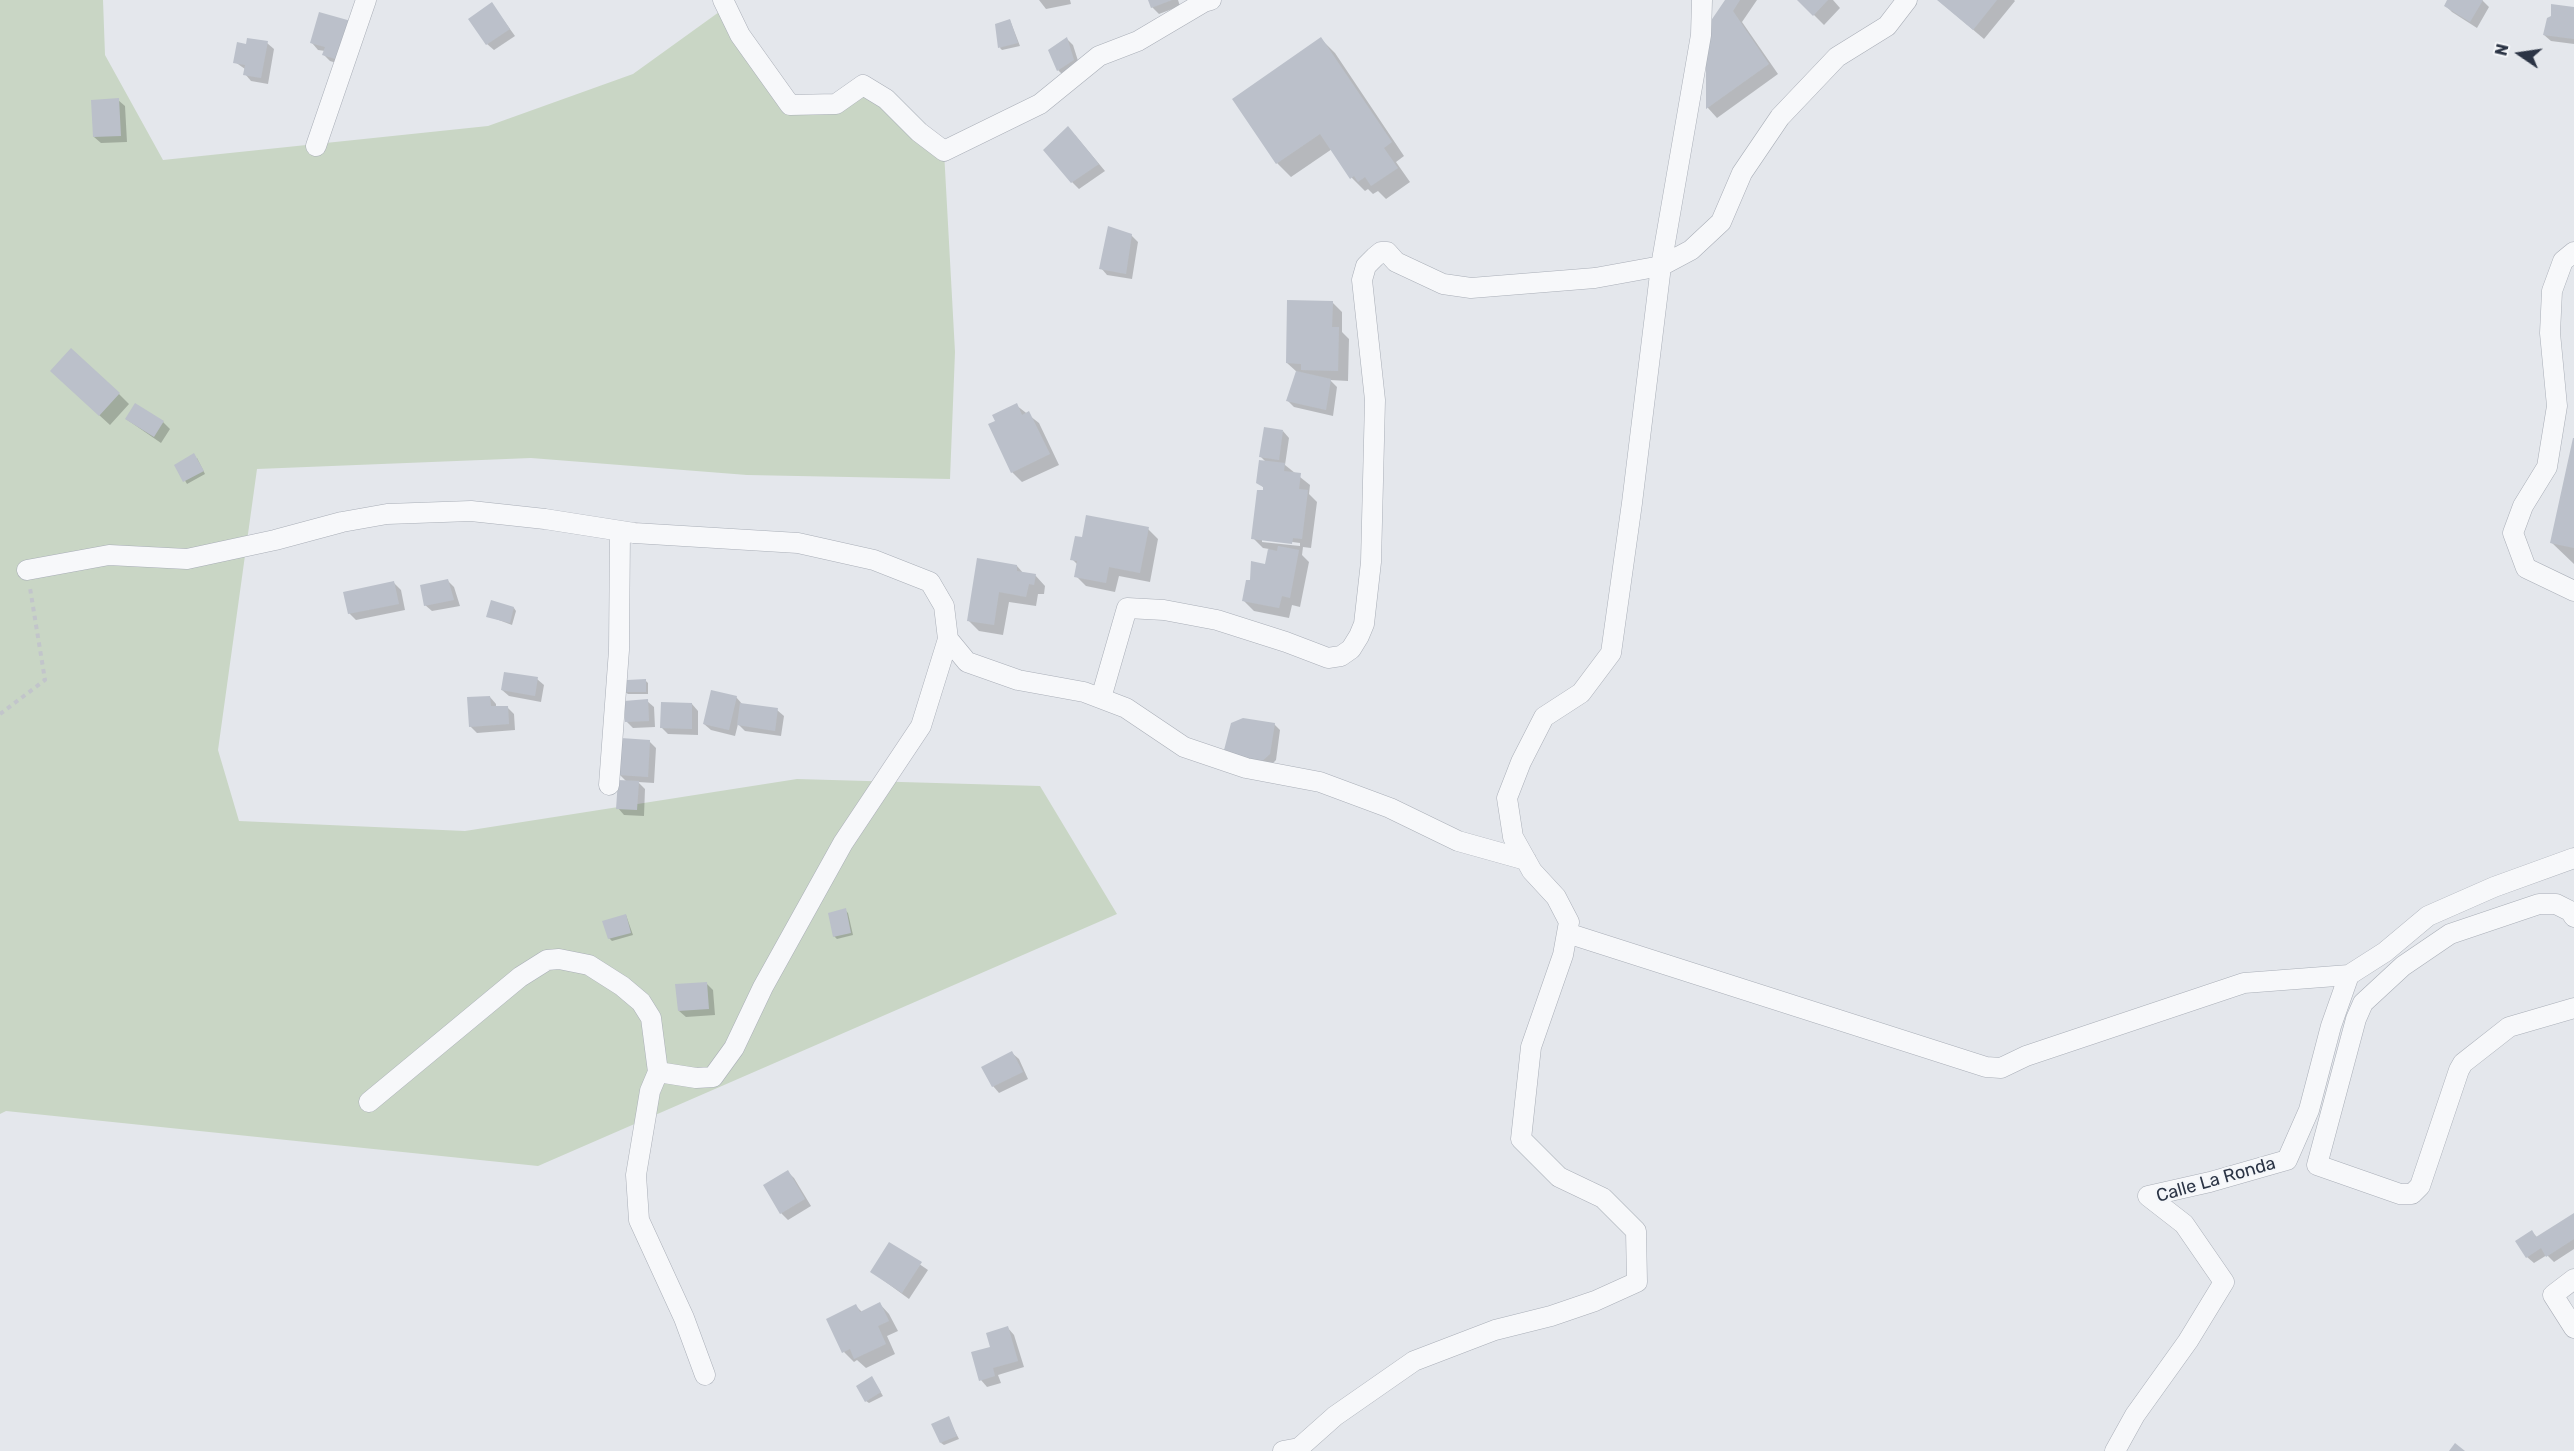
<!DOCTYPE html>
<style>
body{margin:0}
#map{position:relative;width:2574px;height:1451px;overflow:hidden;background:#e4e7ec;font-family:Rubik,sans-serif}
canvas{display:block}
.north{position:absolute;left:2490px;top:24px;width:60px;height:60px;-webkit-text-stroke:4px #f4f6f9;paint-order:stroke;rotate:283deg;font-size:16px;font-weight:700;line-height:24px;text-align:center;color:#2b3445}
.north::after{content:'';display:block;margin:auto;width:21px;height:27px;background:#2b3445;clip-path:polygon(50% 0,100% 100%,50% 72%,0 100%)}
</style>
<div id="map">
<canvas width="2574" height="1451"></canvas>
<div class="north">N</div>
</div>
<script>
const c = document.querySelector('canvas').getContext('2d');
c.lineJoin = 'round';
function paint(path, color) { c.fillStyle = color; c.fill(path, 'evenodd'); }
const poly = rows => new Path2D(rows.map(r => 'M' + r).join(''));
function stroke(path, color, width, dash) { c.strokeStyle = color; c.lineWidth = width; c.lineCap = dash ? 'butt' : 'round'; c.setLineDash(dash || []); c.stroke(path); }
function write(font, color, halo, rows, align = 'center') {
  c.font = font + ' Rubik,sans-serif'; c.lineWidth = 4.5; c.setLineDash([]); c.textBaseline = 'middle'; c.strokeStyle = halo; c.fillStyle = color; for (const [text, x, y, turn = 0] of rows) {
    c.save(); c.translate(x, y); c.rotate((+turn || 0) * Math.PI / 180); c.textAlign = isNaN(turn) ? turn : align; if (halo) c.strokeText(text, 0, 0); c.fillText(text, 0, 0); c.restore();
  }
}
paint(poly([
 [0,0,103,0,105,55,163,160,488,126,633,74,726,7,790,105,836,104,863,85,944,151,955,352,950,479,747,475,531,458,257,469,218,750,239,821,465,831,797,779,1040,786,1117,914,538,1166,6,1111,0,1114]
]), '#c9d6c5');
paint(poly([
 [1039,0,1070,0,1071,4,1046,9],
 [1150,0,1178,0,1180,6,1159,14,1152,7],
 [1726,0,1757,0,1742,22,1778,74,1717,118,1708,108,1707,28],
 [1799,0,1833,0,1840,8,1824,25],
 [1938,0,2014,0,2015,1,1984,39],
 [2449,0,2482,0,2489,7,2477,28,2452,12,2446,6],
 [492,4,515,36,494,50,487,44],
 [2574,8,2574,44,2551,41,2544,35],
 [320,14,346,66,330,61,324,55,325,51,318,50,312,43],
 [1010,20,1020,46,1002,50,1000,48],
 [1067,39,1073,45,1080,67,1064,76,1058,70],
 [1321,39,1335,53,1404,156,1396,162,1410,182,1386,199,1378,191,1373,194,1368,189,1365,191,1352,178,1332,149,1291,177,1277,163,1234,99],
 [267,43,274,49,268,84,251,81,245,74,245,69,235,62,248,45],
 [118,100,125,106,127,142,101,143,94,137],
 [1075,135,1105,171,1079,189,1072,182],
 [1131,235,1138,242,1132,279,1107,275,1101,268],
 [1332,302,1342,312,1342,332,1349,339,1348,381,1330,380,1337,387,1333,416,1294,407,1287,400,1297,372,1287,363],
 [62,381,119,394,129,404,110,425],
 [1016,405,1039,423,1059,465,1022,482,1012,472],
 [126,419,163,422,170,429,161,443],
 [1283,431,1289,438,1285,465,1310,485,1309,494,1317,502,1311,548,1303,547,1302,555,1309,562,1300,607,1292,605,1289,618,1254,611,1244,601,1252,582,1266,565,1269,549,1263,548,1253,538,1265,489,1258,482,1266,462,1261,457],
 [1262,538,1300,543,1300,546,1262,542],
 [2574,441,2574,564,2552,543],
 [197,458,205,474,187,484,176,465],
 [1148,529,1158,539,1150,582,1119,576,1115,592,1086,586,1076,576,1078,565,1072,559,1083,539],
 [1017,566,1024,574,1035,575,1045,586,1044,594,1038,594,1036,606,1009,602,1003,635,979,631,968,620],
 [448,581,454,587,460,606,432,611,425,605],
 [394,583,401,590,405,610,356,620,349,613],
 [514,608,516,611,512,625,488,616],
 [537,679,544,685,541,702,509,696,502,690],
 [645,680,648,683,648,694,628,694,625,692],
 [490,697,496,704,496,708,507,707,514,714,515,730,477,733,470,726],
 [736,697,743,705,777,710,784,716,781,736,745,731,738,724,735,736,711,730,704,724],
 [647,701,654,707,655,727,633,728,626,721],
 [692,704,698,711,698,735,668,734,662,728],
 [1274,724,1280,730,1276,760,1266,770,1231,760],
 [649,741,656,748,654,783,638,782,645,789,644,816,624,815,618,808,627,782,620,775],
 [845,910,848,913,853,935,837,939,834,936],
 [626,915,633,935,612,941,609,938],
 [706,983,713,990,715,1015,686,1017,679,1011],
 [1012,1053,1019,1059,1028,1079,999,1093,993,1086],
 [788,1172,794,1178,811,1206,788,1220,781,1213,765,1186],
 [2574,1215,2574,1249,2554,1262,2547,1255,2534,1263,2527,1257,2532,1232,2538,1238],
 [890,1244,928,1270,909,1299,872,1272],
 [879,1303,889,1314,898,1331,887,1336,895,1354,866,1368,857,1360,854,1362,844,1352,856,1306,862,1312],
 [1008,1328,1014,1335,1024,1367,998,1375,1001,1383,987,1387,981,1380,992,1348],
 [874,1381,883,1396,869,1403,866,1401],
 [948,1418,959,1439,944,1445,941,1443]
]), '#0003');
paint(poly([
 [1148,0,1172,0,1151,8],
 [1725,0,1740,0,1733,11,1769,64,1706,109,1706,28],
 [1797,0,1828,0,1813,16],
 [1937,0,1997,0,1973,30],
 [2447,0,2483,0,2470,22,2444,6],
 [492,2,510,29,486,45,468,19],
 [2551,4,2574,7,2574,39,2543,35,2547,18,2551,16],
 [319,12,351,21,339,60,322,55,325,47,310,43],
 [1010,19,1018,43,998,48,995,24],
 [1067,37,1074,60,1057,71,1048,50],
 [1321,37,1392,142,1384,148,1398,168,1371,186,1365,177,1358,182,1354,176,1350,179,1320,134,1276,164,1232,99],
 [247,38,268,41,261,78,243,75,245,65,233,63,237,42,246,44],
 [119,98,121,136,93,137,91,100],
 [1068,126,1099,164,1071,183,1043,150],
 [1108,226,1132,234,1126,274,1099,269],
 [1287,300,1333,301,1332,327,1339,327,1338,371,1301,370,1301,364,1286,363],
 [71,348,120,393,99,416,50,371],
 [1296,371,1331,379,1326,410,1286,401],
 [135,403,164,421,154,437,125,419],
 [1017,403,1022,415,1029,411,1050,454,1011,473,988,424,995,421,992,415],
 [1264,427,1283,430,1279,460,1259,457],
 [2573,438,2574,438,2574,548,2550,543],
 [194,453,204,471,183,482,174,465],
 [1259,460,1285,463,1284,471,1301,473,1299,489,1308,490,1302,539,1293,538,1292,544,1251,539,1257,490,1263,490,1263,487,1256,483],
 [1086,515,1149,527,1140,573,1109,567,1106,583,1074,577,1077,561,1070,560,1075,536,1082,537],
 [1278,546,1299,550,1290,598,1282,596,1279,608,1242,601,1246,580,1250,580,1251,561,1265,564,1268,549,1277,551],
 [977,558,1017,565,1017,571,1036,574,1034,585,1029,584,1026,597,999,592,994,625,967,621],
 [448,579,454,600,424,606,420,585],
 [394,581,399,604,348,614,343,592],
 [491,600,514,607,510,623,486,617],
 [504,672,538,677,535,696,501,690],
 [646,679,646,692,624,692,627,680],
 [711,690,737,696,729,730,703,724],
 [490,696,491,706,508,706,509,724,469,727,467,697],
 [648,699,649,721,625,722,624,701],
 [661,702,692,703,692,729,660,728],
 [740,703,778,708,775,731,737,725],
 [1243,718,1275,723,1270,754,1259,764,1223,754,1231,723],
 [621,738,650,740,648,777,618,775],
 [618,780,639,781,637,810,616,809],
 [846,908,851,933,833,937,828,913],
 [626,914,631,933,608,939,602,921],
 [707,982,709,1009,678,1011,675,984],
 [1012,1051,1023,1072,992,1087,981,1067],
 [788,1170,805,1199,780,1214,763,1185],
 [2574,1213,2574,1239,2546,1257,2541,1248,2526,1258,2515,1241,2532,1230,2536,1237],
 [889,1242,922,1262,902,1293,870,1272],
 [880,1302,889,1321,878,1326,886,1344,854,1359,850,1349,842,1353,826,1319,856,1304,860,1312],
 [1008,1326,1018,1361,993,1368,995,1376,979,1381,971,1352,990,1347,986,1333],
 [872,1376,881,1392,865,1402,856,1386],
 [949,1416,957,1436,940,1443,931,1424],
 [2455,1443,2465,1451,2449,1451]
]), '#bbc0ca');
const street = poly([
 [723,0,740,35,790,105,836,104,863,85,886,99,919,132,944,151,1040,104,1099,56,1138,41,1204,2,1211,0],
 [316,146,366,0],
 [2574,252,2563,261,2552,291,2550,333,2557,406,2547,467,2523,506,2513,533,2526,568,2574,591],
 [27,570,109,555,187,559,275,540,342,522,387,514,471,511,545,519,634,533,798,543,874,560,930,582,944,606,948,639,967,662,1018,680,1084,692,1126,708,1184,747,1246,768,1320,782,1390,808,1458,841,1526,860],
 [1101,698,1127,608,1164,610,1217,620,1286,642,1328,658,1341,656,1351,649,1359,636,1364,624,1371,562,1375,400,1362,280,1366,266,1375,257,1381,252,1387,252,1396,262,1443,284,1471,288,1595,278,1661,266,1691,250,1721,222,1742,173,1780,117,1837,57,1887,26,1907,0],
 [609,785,619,650,620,531],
 [2574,917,2570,911,2556,904,2539,904,2450,934,2403,966,2363,1003,2356,1019,2317,1165,2400,1194,2412,1194,2420,1186,2459,1070,2463,1063,2509,1027,2574,1008],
 [1567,933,1986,1067,2001,1068,2026,1056,2244,983,2349,975],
 [369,1102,520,977,547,960,559,959,589,965,622,986,641,1002,651,1018,658,1072],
 [2148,1196,2210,1182,2287,1160,2309,1110,2331,1026,2349,975,2385,952,2428,916,2494,887,2574,858],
 [2574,1279,2553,1295,2574,1328],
 [705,1375,684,1318,639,1220,636,1175,650,1091,658,1072,696,1078,713,1077,734,1048,763,987,843,843,921,726,948,639],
 [1283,1451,1299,1448,1335,1416,1414,1361,1495,1330,1551,1316,1595,1301,1637,1282,1636,1231,1603,1198,1559,1177,1521,1139,1531,1047,1563,955,1569,922,1556,897,1532,871,1513,837,1507,798,1521,762,1544,717,1581,693,1611,653,1632,503,1661,266,1701,35,1702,0],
 [2115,1451,2135,1415,2188,1341,2224,1282,2184,1224,2148,1196]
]);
stroke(street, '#a9aeb7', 21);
stroke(poly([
 [0,714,45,680,30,588]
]), '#c2c5cb', 4, [4.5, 4.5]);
stroke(street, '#f7f8fa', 20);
write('18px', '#2b3445', '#f4f6f9', [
 ["Calle La Ronda",2216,1180,-16]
]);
</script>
